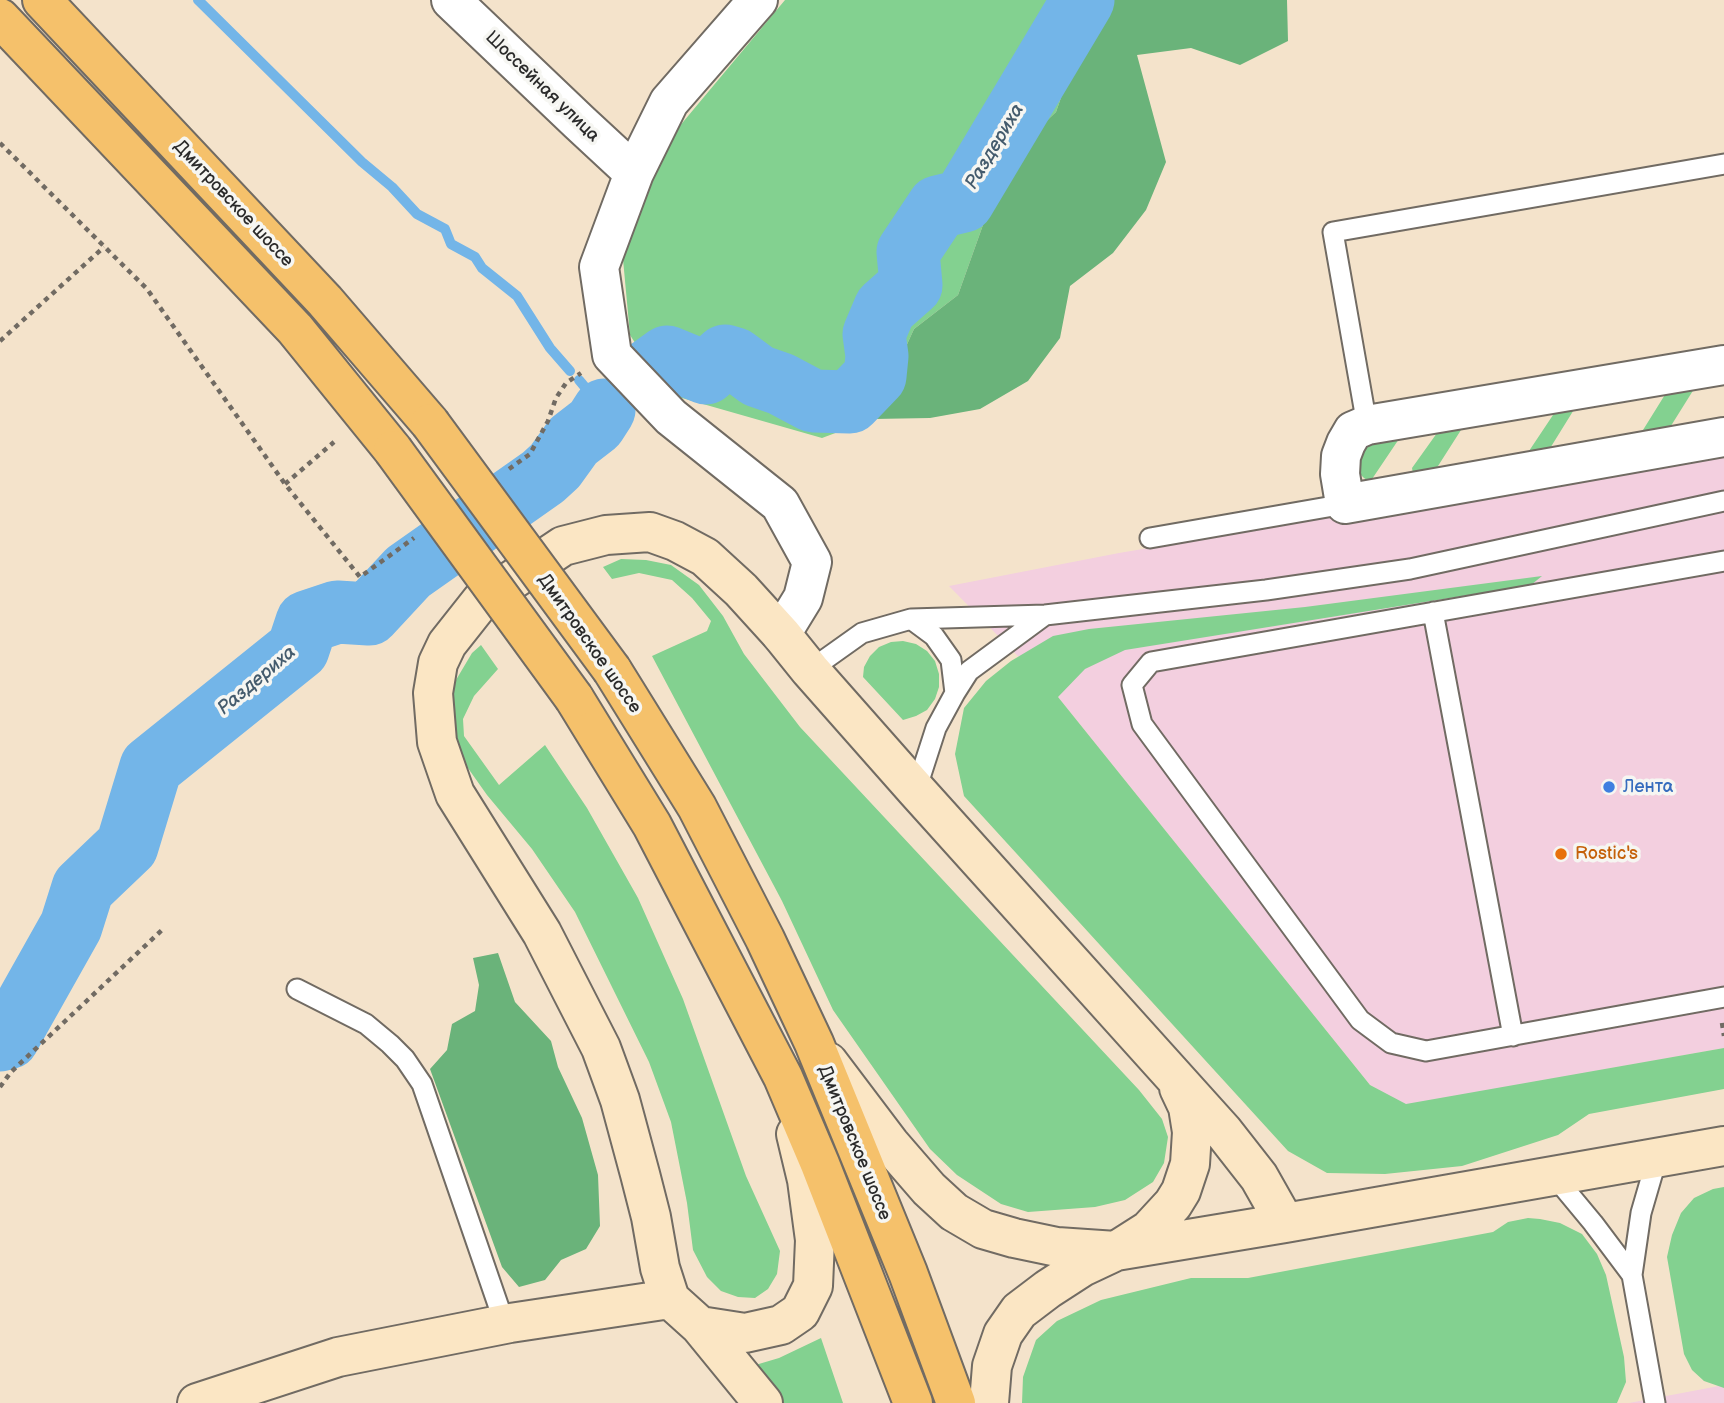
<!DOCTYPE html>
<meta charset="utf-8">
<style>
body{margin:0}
canvas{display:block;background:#f4e3cb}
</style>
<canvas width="1724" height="1403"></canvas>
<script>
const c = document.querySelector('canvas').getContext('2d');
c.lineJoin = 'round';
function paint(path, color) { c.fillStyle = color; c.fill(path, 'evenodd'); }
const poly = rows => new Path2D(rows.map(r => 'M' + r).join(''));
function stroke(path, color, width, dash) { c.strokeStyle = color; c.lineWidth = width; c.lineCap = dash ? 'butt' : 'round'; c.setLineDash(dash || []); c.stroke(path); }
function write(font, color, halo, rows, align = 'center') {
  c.font = font + ' "Balsamiq Sans",sans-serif'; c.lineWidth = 7; c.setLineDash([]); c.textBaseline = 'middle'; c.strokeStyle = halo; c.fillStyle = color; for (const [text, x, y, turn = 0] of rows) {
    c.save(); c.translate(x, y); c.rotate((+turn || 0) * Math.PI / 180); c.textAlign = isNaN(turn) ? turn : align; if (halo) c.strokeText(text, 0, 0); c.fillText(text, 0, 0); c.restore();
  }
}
paint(poly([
 [1724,451,1724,1048,1406,1105,1370,1085,1058,697,949,586,1119,553],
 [1719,1386,1724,1387,1724,1403,1629,1403]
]), '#f3cfdf');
paint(poly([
 [785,0,1107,0,1090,14,1056,112,1019,147,994,194,958,295,914,329,873,419,822,438,668,394,630,335,623,259,668,140],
 [1671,385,1694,389,1664,437,1645,437,1643,430],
 [1559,406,1575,408,1544,458,1532,459,1529,451],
 [1455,423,1461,430,1431,477,1414,479,1412,468,1442,426],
 [1403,433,1370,482,1364,478,1357,471,1359,447],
 [621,559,646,560,671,565,699,585,723,616,744,654,800,727,1139,1090,1162,1119,1168,1137,1164,1163,1153,1182,1125,1200,1095,1207,1028,1212,1001,1204,957,1175,930,1149,833,1010,782,901,652,656,707,631,711,621,692,598,672,580,639,573,612,579,603,567],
 [1542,576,1531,585,1125,650,1085,669,1058,697,1370,1085,1406,1104,1724,1048,1724,1089,1589,1114,1558,1135,1462,1166,1385,1174,1327,1173,1288,1151,964,796,955,754,964,708,986,681,1011,661,1053,636,1089,629,1305,607],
 [903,641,916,644,927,651,935,661,939,674,939,687,935,699,927,710,916,716,903,720,863,677,864,667,870,656,879,647,891,642],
 [481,645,498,669,474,696,463,719,464,736,499,785,545,745,587,808,638,898,683,999,746,1176,780,1251,777,1274,768,1289,755,1298,738,1297,721,1291,707,1277,693,1250,687,1203,671,1122,649,1062,575,912,532,849,487,795,458,754,449,721,453,685,472,653],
 [1724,1187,1724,1388,1704,1381,1692,1370,1684,1354,1667,1257,1672,1235,1681,1213,1694,1198,1713,1189],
 [1528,1218,1540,1219,1560,1223,1582,1234,1597,1254,1606,1275,1624,1357,1626,1382,1617,1403,1022,1403,1023,1377,1036,1340,1057,1321,1101,1300,1191,1278,1248,1278,1493,1232,1508,1222],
 [821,1338,843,1403,780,1403,752,1366,779,1358]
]), '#83d190');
paint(poly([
 [1107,0,1287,0,1288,41,1240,65,1191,48,1137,55,1166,162,1146,210,1113,253,1070,286,1060,338,1028,381,980,409,930,418,873,419,914,329,958,295,994,194,1019,147,1056,112,1090,14],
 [498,953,515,1002,551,1041,558,1067,582,1118,598,1175,600,1226,586,1249,561,1260,545,1280,519,1287,502,1267,430,1069,447,1050,452,1024,475,1011,479,985,473,958]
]), '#6ab37a');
stroke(poly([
 [198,0,362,162,392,187,417,214,445,229,451,244,475,257,482,268,517,296,550,348,570,371],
 [579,380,604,410]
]), '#73b5e8', 10);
stroke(poly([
 [645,373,667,357,706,373,725,356,735,359,758,376,781,384,813,401,850,402,875,376,877,356,874,334,885,308,911,285,908,252,938,207,963,201,1083,0],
 [0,1040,8,1038,71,926,83,888,127,846,151,767,298,649,307,622,337,612,369,614,408,572,543,477,555,466,573,441,595,424,604,410]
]), '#73b5e8', 63);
const lane = poly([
 [1367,425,1333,232,1724,164],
 [1150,538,1345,504],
 [1724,561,1151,662,1132,685,1142,724,1360,1020,1391,1043,1426,1051,1724,997],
 [1433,612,1513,1036],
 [911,619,934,636,951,660,955,693],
 [810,670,862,633,911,619,1045,615,1266,590,1410,569,1724,501],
 [916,790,936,728,955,693,969,671,1045,615],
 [297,989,366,1024,390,1044,405,1059,422,1084,505,1325],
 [1554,1176,1593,1223,1632,1275],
 [1655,1403,1632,1275,1641,1213,1657,1158]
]);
const street = poly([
 [451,0,579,122,634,173],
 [758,0,669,102,634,173,599,267,612,355,671,417,780,504,812,562,803,598,781,634],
 [1724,365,1367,425,1353,431,1346,443,1341,456,1340,474,1345,504,1724,437]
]);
const secondary = poly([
 [828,1062,890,1144,929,1189,954,1212,983,1229,1014,1238,1057,1247,1116,1251,1285,1223,1724,1146],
 [700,1326,745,1333,781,1325,800,1312,813,1286,815,1240,807,1180,796,1134],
 [197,1403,338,1357,510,1323,670,1299],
 [763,1403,700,1326,670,1299,660,1268,651,1217,640,1174,620,1100,601,1048,542,933,455,794,437,742,433,693,438,663,447,644,481,601,563,546,606,535,650,532,675,541,705,557,741,590,781,634,810,670,916,790,1223,1131,1259,1177,1285,1223],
 [989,1403,992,1366,1003,1334,1019,1311,1048,1289,1082,1267,1116,1251,1149,1230,1173,1204,1181,1191,1190,1164,1192,1132,1188,1107,1179,1088]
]);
const highway = poly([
 [42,0,325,301,430,423],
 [0,18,295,329,393,450],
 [612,670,697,807,765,939,814,1043,908,1273,956,1403],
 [574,698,652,825,783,1077,820,1164,913,1403]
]);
stroke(lane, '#716b63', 23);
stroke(street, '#716b63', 42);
stroke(secondary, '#716b63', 42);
stroke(highway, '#716b63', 42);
stroke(poly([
 [0,143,147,289,285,484,360,577,414,538],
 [0,341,104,247],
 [509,469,530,454,548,421,556,398,566,383,581,373],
 [285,484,334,442],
 [1722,1023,1724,1036],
 [0,1087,11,1072,163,929]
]), '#716b63', 4.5, [5, 5]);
stroke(lane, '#fff', 19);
stroke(street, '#fff', 38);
stroke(secondary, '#fbe6c4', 38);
stroke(highway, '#f5c16b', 38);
const highwayBridge = poly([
 [430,423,612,670],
 [393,450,574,698]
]);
stroke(highwayBridge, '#716b63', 42, []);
stroke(highwayBridge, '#f5c16b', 38);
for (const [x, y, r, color] of [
 [1609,787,7,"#3f7fe0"],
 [1561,854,7,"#e8710a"]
]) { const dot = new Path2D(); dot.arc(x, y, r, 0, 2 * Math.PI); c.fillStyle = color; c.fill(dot); stroke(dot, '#f6f6f2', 2.5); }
write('18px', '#2b2b2b', '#f6f6f2', [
 ["Шоссейная улица",542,87,44],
 ["Дмитровское шоссе",233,204,47],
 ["Дмитровское шоссе",589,644,55],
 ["Дмитровское шоссе",854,1143,68]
]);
write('18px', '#366cbe', '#f6f6f2', [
 ["Лента",1623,787]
], 'left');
write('18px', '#c56008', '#f6f6f2', [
 ["Rostic's",1575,854]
], 'left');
write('italic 19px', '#445b6d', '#f6f6f2', [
 ["Раздериха",995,147,-59],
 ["Раздериха",257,681,-40]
]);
</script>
